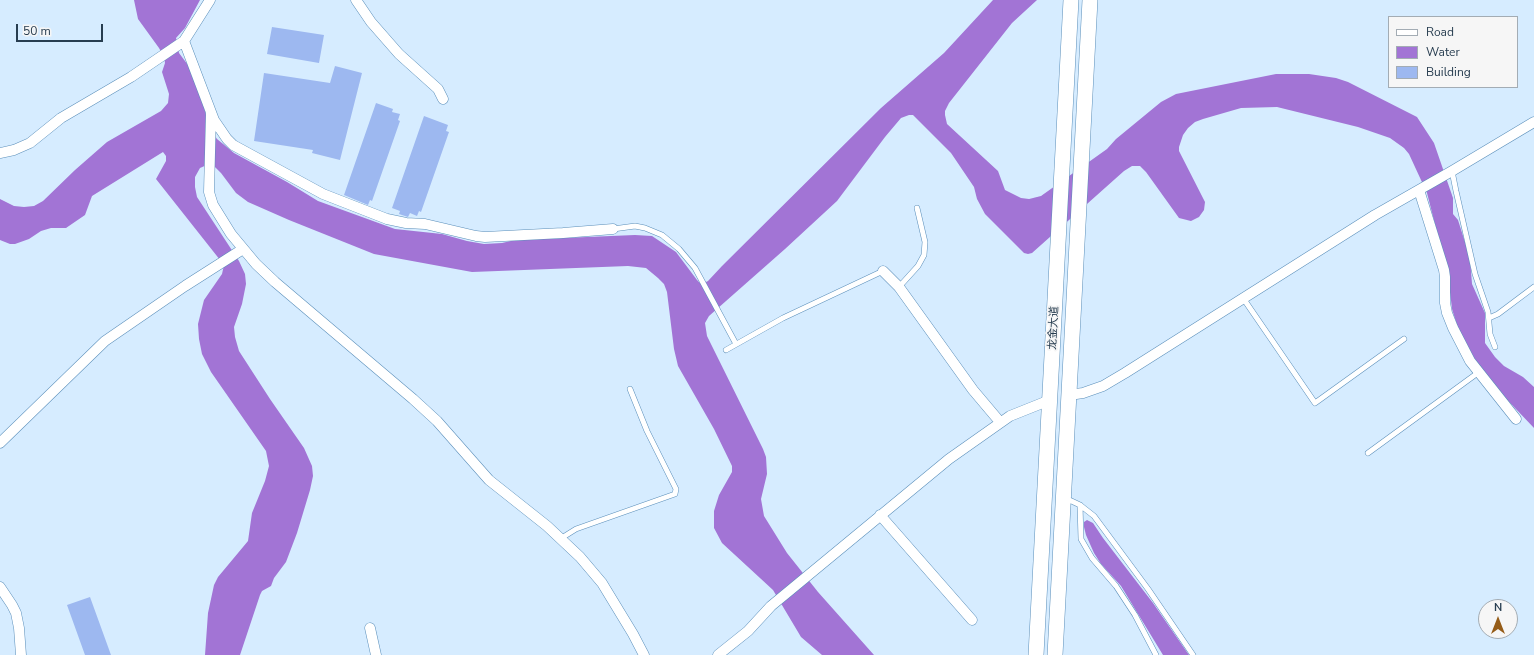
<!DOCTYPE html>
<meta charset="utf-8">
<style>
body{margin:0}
#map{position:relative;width:1534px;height:655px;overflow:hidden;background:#d6ecff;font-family:"Nunito Sans",sans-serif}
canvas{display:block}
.legend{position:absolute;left:1388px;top:16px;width:130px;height:72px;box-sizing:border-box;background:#f6f6f6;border:1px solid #a3acb4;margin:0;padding:5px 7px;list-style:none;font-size:12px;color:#273d50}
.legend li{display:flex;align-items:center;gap:8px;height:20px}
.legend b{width:20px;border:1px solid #a3acb4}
.north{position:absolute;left:1478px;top:599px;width:40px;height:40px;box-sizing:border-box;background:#f6f6f6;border:1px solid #a3acb4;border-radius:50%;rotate:0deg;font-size:11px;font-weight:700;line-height:16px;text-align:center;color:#273d50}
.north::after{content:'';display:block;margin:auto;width:14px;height:18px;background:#955c18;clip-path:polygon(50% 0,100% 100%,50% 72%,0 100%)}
.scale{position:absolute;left:16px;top:24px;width:87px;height:18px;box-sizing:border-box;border:2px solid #273d50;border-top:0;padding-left:5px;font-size:12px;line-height:14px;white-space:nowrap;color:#273d50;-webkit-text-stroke:3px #f6f6f6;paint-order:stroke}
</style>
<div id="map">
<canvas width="1534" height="655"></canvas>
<ul class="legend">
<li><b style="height:5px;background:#fff"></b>Road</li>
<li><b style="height:11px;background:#a274d5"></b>Water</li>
<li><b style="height:11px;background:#9db8f0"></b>Building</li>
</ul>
<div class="north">N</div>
<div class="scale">50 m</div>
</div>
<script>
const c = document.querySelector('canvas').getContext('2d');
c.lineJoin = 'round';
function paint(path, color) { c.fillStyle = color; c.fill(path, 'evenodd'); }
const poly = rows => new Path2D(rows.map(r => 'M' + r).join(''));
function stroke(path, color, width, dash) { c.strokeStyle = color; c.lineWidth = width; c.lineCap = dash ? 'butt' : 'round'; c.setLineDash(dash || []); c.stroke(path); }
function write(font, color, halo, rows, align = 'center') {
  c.font = font + ' "Nunito Sans","Noto Sans SC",sans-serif'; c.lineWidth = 3.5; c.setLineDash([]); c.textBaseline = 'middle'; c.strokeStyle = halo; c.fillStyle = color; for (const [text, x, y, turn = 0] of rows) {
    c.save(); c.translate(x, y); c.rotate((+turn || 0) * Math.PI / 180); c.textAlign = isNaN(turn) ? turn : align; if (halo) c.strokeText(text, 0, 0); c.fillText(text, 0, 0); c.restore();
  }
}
paint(poly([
 [134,0,200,0,185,28,176,38,179,53,188,65,203,103,209,127,217,139,234,153,287,182,318,201,395,229,442,234,467,241,484,244,502,243,515,240,635,235,652,236,676,252,697,280,700,283,704,283,708,281,722,266,881,108,944,53,993,0,1037,0,1012,23,949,103,945,111,945,115,947,124,998,171,1005,190,1021,198,1029,199,1041,196,1107,149,1116,139,1161,102,1176,94,1276,74,1309,74,1336,78,1348,82,1417,117,1434,143,1453,198,1453,214,1458,220,1470,258,1472,284,1485,313,1485,343,1495,357,1504,366,1523,377,1534,387,1534,428,1494,386,1462,341,1452,309,1448,275,1427,193,1409,154,1404,148,1390,138,1358,127,1277,107,1241,108,1203,119,1195,122,1188,128,1183,135,1179,147,1179,151,1205,202,1204,210,1199,217,1191,221,1179,218,1146,172,1140,166,1132,166,1124,171,1032,253,1028,254,1024,253,985,214,977,199,974,187,951,153,913,115,909,115,901,118,885,137,837,201,785,249,709,316,705,323,707,336,763,449,766,457,767,474,761,499,764,516,787,553,818,592,874,655,822,655,801,637,773,590,722,543,714,528,714,511,719,495,732,472,732,466,714,429,678,366,674,349,667,292,664,284,658,278,646,268,628,266,472,272,374,254,289,220,248,202,236,193,221,173,214,166,209,164,200,168,195,177,195,187,197,197,239,261,245,274,246,284,242,304,234,327,235,337,239,351,270,399,304,448,312,466,313,476,310,490,297,533,286,562,274,578,271,586,262,591,260,595,240,655,205,655,208,613,214,585,218,577,248,541,252,513,265,481,269,466,266,451,211,372,202,354,199,339,198,324,204,300,222,274,224,265,156,179,166,161,166,156,163,152,92,196,85,215,66,228,51,228,41,231,29,239,15,244,10,244,0,240,0,199,14,206,24,207,34,206,43,201,75,170,107,142,161,111,168,103,169,94,162,72,165,63,164,57,159,48,138,19],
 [1087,520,1093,523,1103,538,1153,603,1189,655,1163,655,1121,586,1101,564,1094,553,1086,535,1084,527,1084,522]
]), '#a274d5');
paint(poly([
 [272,27,324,35,319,63,267,54],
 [335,66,362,73,340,160,312,153,313,150,254,141,264,73,330,83],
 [376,103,393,109,392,112,400,114,398,120,400,121,372,201,370,200,368,205,344,195],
 [424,116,448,125,446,131,449,132,421,212,419,211,417,216,410,213,408,217,399,214,400,211,392,208],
 [90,597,111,655,85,655,67,605]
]), '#9db8f0');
const lane = poly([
 [1452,171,1456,191,1475,274,1488,312,1490,334,1495,347],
 [613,229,635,226,645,228,662,235,679,249,695,268,736,344],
 [899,287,918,266,924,255,925,242,917,208],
 [1243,298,1315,403,1404,339],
 [1489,318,1498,314,1534,287],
 [726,350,783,318,883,271],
 [1368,453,1479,372],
 [1065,498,1080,505,1094,516,1148,589,1193,655],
 [1080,505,1081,539,1092,558,1116,586,1135,615,1156,655],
 [560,539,576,529,675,494,676,489,647,431,630,389]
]);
const street = poly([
 [356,0,371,22,399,54,438,89,443,99],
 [184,41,214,120,227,139,233,145,323,194,387,219,406,223,425,224,476,236,485,237,563,233,613,229],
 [211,113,209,192,213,205,231,234,256,264,275,282,413,399,437,421,489,480,547,526,580,557,602,583,633,634,644,655],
 [0,153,14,150,30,143,61,118,131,77,184,41,210,0],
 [1419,190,1444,270,1445,277,1445,303,1447,313,1453,328,1470,361,1516,419],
 [883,271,899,287,973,390,1000,422],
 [1069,395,1083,393,1103,386,1125,373,1375,215,1452,171,1534,122],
 [0,443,105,341,185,286,243,249],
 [880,515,972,620],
 [0,587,12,605,16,613,19,628,21,655],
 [370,628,376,655],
 [718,655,748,631,771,606,949,459,1010,416,1050,400]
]);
const primary = poly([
 [1036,655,1071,0],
 [1055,655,1090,0]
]);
stroke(lane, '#5b8fba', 6);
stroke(street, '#5b8fba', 11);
stroke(primary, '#5b8fba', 16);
stroke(lane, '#fff', 5);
stroke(street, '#fff', 10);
stroke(primary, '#fff', 15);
write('11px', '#273d50', '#f6f6f6', [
 ["龙金大道",1054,328,-87]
]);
</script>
